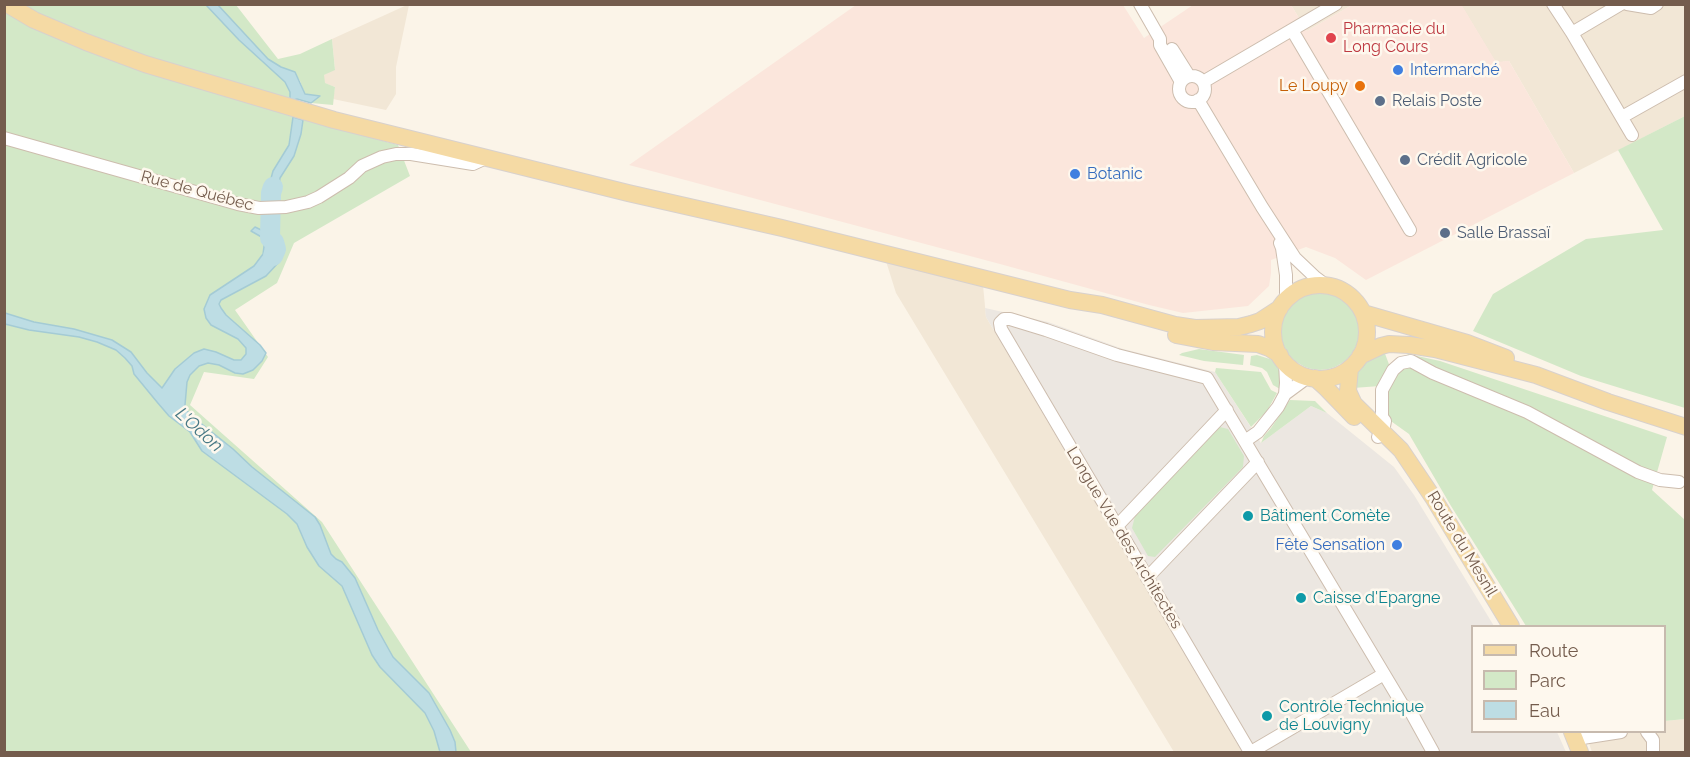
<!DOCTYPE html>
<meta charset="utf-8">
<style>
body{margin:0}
#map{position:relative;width:1690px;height:757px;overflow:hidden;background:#fbf4e8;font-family:Raleway,sans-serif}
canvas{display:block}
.frame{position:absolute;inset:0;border:6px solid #745c4d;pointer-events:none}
.legend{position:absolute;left:1471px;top:625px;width:195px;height:108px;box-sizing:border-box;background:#fef8ee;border:2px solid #c7baae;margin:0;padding:8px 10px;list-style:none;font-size:18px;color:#745c4d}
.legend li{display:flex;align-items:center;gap:12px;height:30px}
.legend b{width:30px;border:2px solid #c7baae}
</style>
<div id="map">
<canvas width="1690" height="757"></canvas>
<div class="frame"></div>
<ul class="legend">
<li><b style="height:8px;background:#f5daa4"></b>Route</li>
<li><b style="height:16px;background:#d3e8c7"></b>Parc</li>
<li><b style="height:16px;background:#bddde4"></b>Eau</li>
</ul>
</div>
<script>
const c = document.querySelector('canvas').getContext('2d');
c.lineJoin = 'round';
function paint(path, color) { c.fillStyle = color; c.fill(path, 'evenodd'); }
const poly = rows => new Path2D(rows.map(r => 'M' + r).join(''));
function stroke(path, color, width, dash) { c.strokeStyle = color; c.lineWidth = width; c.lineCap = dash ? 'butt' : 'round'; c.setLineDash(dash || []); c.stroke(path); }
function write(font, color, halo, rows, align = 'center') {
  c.font = font + ' Raleway,sans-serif'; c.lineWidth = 5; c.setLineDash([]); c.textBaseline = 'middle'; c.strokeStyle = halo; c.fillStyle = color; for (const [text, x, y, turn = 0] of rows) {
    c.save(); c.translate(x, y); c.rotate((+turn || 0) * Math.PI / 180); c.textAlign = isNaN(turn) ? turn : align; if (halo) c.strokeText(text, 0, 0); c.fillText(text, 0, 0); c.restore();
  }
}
paint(poly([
 [407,5,409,5,396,67,396,94,386,110,333,99,335,87,324,83,324,75,335,69,332,39],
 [1291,5,1352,5,1307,31],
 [1461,5,1685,5,1685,116,1574,173,1509,61,1496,63],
 [885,258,983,285,986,317,1242,752,1174,752,896,293],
 [1685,719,1685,752,1592,752,1585,732,1664,732,1665,721]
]), '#f2e7d6');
paint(poly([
 [1461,4,1496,62,1509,61,1574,173,1366,280,1335,258,1306,247,1271,260,1271,273,1269,286,1248,306,1183,313,1149,305,1000,264,629,165,856,5,1123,5,1144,38,1193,5,1291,5,1307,31,1352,5]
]), '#fbe6dc');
paint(poly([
 [985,308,1048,322,1123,349,1215,372,1261,443,1311,406,1327,413,1394,467,1414,495,1494,626,1472,626,1472,732,1557,732,1566,752,1242,752,986,317]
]), '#ece7e1');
paint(poly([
 [4,5,236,5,278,59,300,54,332,39,335,70,324,75,325,83,335,87,333,105,311,103,315,100,305,94,300,81,295,73,287,115,398,145,410,176,294,243,277,283,235,310,268,357,254,379,204,372,190,405,322,522,471,752,5,752],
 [1685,116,1685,408,1581,376,1473,331,1493,294,1586,239,1663,230,1618,150],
 '1281 331a39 39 0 1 1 78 0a39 39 0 1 1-78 0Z',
 [1199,349,1244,355,1243,365,1204,361,1179,355,1182,353],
 [1384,351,1390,367,1380,386,1353,388,1357,373,1366,363],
 [1408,354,1440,361,1667,437,1652,490,1685,520,1685,719,1665,721,1664,626,1526,626,1451,506,1409,434,1388,419,1387,384],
 [1257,355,1273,360,1279,366,1282,376,1280,389,1273,385,1267,372,1262,368,1250,365,1251,356],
 [1216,368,1261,372,1271,390,1277,393,1267,411,1251,427,1215,372],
 [1290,400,1315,401,1327,413,1311,406,1261,443,1264,436,1271,428],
 [1220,427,1228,429,1244,456,1243,467,1155,557,1148,556,1132,528,1135,516]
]), '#d3e8c7');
const water = poly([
 [206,5,218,5,268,59,281,67,295,72,305,94,320,96,311,103,297,99,290,101,290,92,285,82,239,40,206,5],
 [293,117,303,120,301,134,294,156,280,178,276,203,268,202,270,182,273,171,289,145,293,117],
 [255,227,278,238,281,254,279,262,266,276,221,300,219,304,221,308,226,315,260,345,266,353,262,361,253,370,243,374,235,373,219,365,208,363,199,366,190,375,187,382,185,405,187,411,198,421,233,449,252,467,315,517,320,525,331,554,336,559,342,562,355,578,378,630,393,657,429,693,450,730,455,742,456,752,440,752,434,731,425,713,380,667,372,655,342,586,319,566,307,547,297,524,287,514,202,451,190,432,169,416,157,402,134,374,132,366,125,358,116,350,97,342,79,337,29,330,5,324,5,313,34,322,74,329,112,340,131,352,147,373,162,388,175,369,194,353,204,349,216,352,234,360,241,360,246,354,246,348,238,339,211,325,206,318,204,309,210,295,254,266,263,254,265,239,251,231,255,227]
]);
paint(water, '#bddde4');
stroke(water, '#a4cbd5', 1.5);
stroke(poly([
 [273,256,276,249,274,242,270,238,271,193,273,187]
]), '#bddde4', 20);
const minor = poly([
 [1140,4,1160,39,1160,45,1181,82],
 [1553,4,1572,33,1632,135],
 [1627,4,1651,8,1657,4],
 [1292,30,1410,230],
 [1572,33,1621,4],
 [1172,49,1189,76],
 '1179 89a13 13 0 1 1 26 0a13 13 0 1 1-26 0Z',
 [1203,82,1336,4],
 [1198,100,1262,207,1295,258,1315,277,1327,286],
 [1622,117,1686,81],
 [4,138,238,204,259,208,286,207,308,202,319,197,349,178,362,166,382,157,396,154,411,154,473,164,486,158],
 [1280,243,1282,248,1286,275,1286,300],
 [1285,394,1308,377],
 [1378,437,1383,432,1385,421,1382,417,1382,390,1393,370,1401,363,1411,361,1433,373,1527,412,1638,472,1660,480,1679,482],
 [1245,441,1258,432,1278,407,1285,394,1286,383,1285,362],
 [1117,526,1227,410],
 [1147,578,1258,462],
 [1647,732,1653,740,1653,752],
 [1576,739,1621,732],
 [1250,752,1001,329,1000,323,1004,319,1010,319,1046,330,1117,355,1207,378,1402,704,1412,714,1433,752],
 [1251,752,1384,674]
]);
const major = poly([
 [7,4,34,20,86,42,145,64,334,120,628,193,782,228,1070,300,1102,305,1175,325,1195,328,1239,327,1251,324,1260,321,1280,308],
 '1273 332a47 47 0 1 1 94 0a47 47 0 1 1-94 0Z',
 [1363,313,1467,343,1506,358],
 [1176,335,1213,342,1258,344,1269,348,1280,355],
 [1360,356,1381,346,1389,344,1409,345,1435,349,1536,375,1608,402,1686,427],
 [1350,368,1348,391,1354,404,1401,450,1434,499,1511,626],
 [1315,378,1325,387,1354,417],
 [1572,732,1580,752]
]);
stroke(minor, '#cdbdae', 14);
stroke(major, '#d8d1cd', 18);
stroke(minor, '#fff', 12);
stroke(major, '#f5daa4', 16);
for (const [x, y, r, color] of [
 [1331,38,6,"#e0444e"],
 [1398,70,6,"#3f7fe0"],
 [1360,86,6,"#e8710a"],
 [1380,101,6,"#5c6f8a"],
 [1405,160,6,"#5c6f8a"],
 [1075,174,6,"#3f7fe0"],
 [1445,233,6,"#5c6f8a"],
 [1248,516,6,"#0f9aa8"],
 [1397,545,6,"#3f7fe0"],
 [1301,598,6,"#0f9aa8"],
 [1267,716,6,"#0f9aa8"]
]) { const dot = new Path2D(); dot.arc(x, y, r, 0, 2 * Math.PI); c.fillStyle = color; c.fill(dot); stroke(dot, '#fef8ee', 2); }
write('16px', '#be3a42', '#fef8ee', [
 ["Pharmacie du",1343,29],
 ["Long Cours",1343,47]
], 'left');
write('16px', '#366cbe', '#fef8ee', [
 ["Intermarché",1410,70],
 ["Botanic",1087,174],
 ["Fête Sensation",1385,545,"right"]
], 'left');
write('16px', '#c56008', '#fef8ee', [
 ["Le Loupy",1348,86]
], 'right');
write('16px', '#4e5e75', '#fef8ee', [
 ["Relais Poste",1392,101],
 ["Crédit Agricole",1417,160],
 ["Salle Brassaï",1457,233]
], 'left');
write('16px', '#745c4d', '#fef8ee', [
 ["Rue de Québec",197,191,15],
 ["Longue Vue des Architectes",1124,538,59],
 ["Route du Mesnil",1462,544,59]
]);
write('16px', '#0d838f', '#fef8ee', [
 ["Bâtiment Comète",1260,516],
 ["Caisse d'Epargne",1313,598],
 ["Contrôle Technique",1279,707],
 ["de Louvigny",1279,725]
], 'left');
write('italic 18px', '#487985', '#fef8ee', [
 ["L'Odon",199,430,42]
]);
</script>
